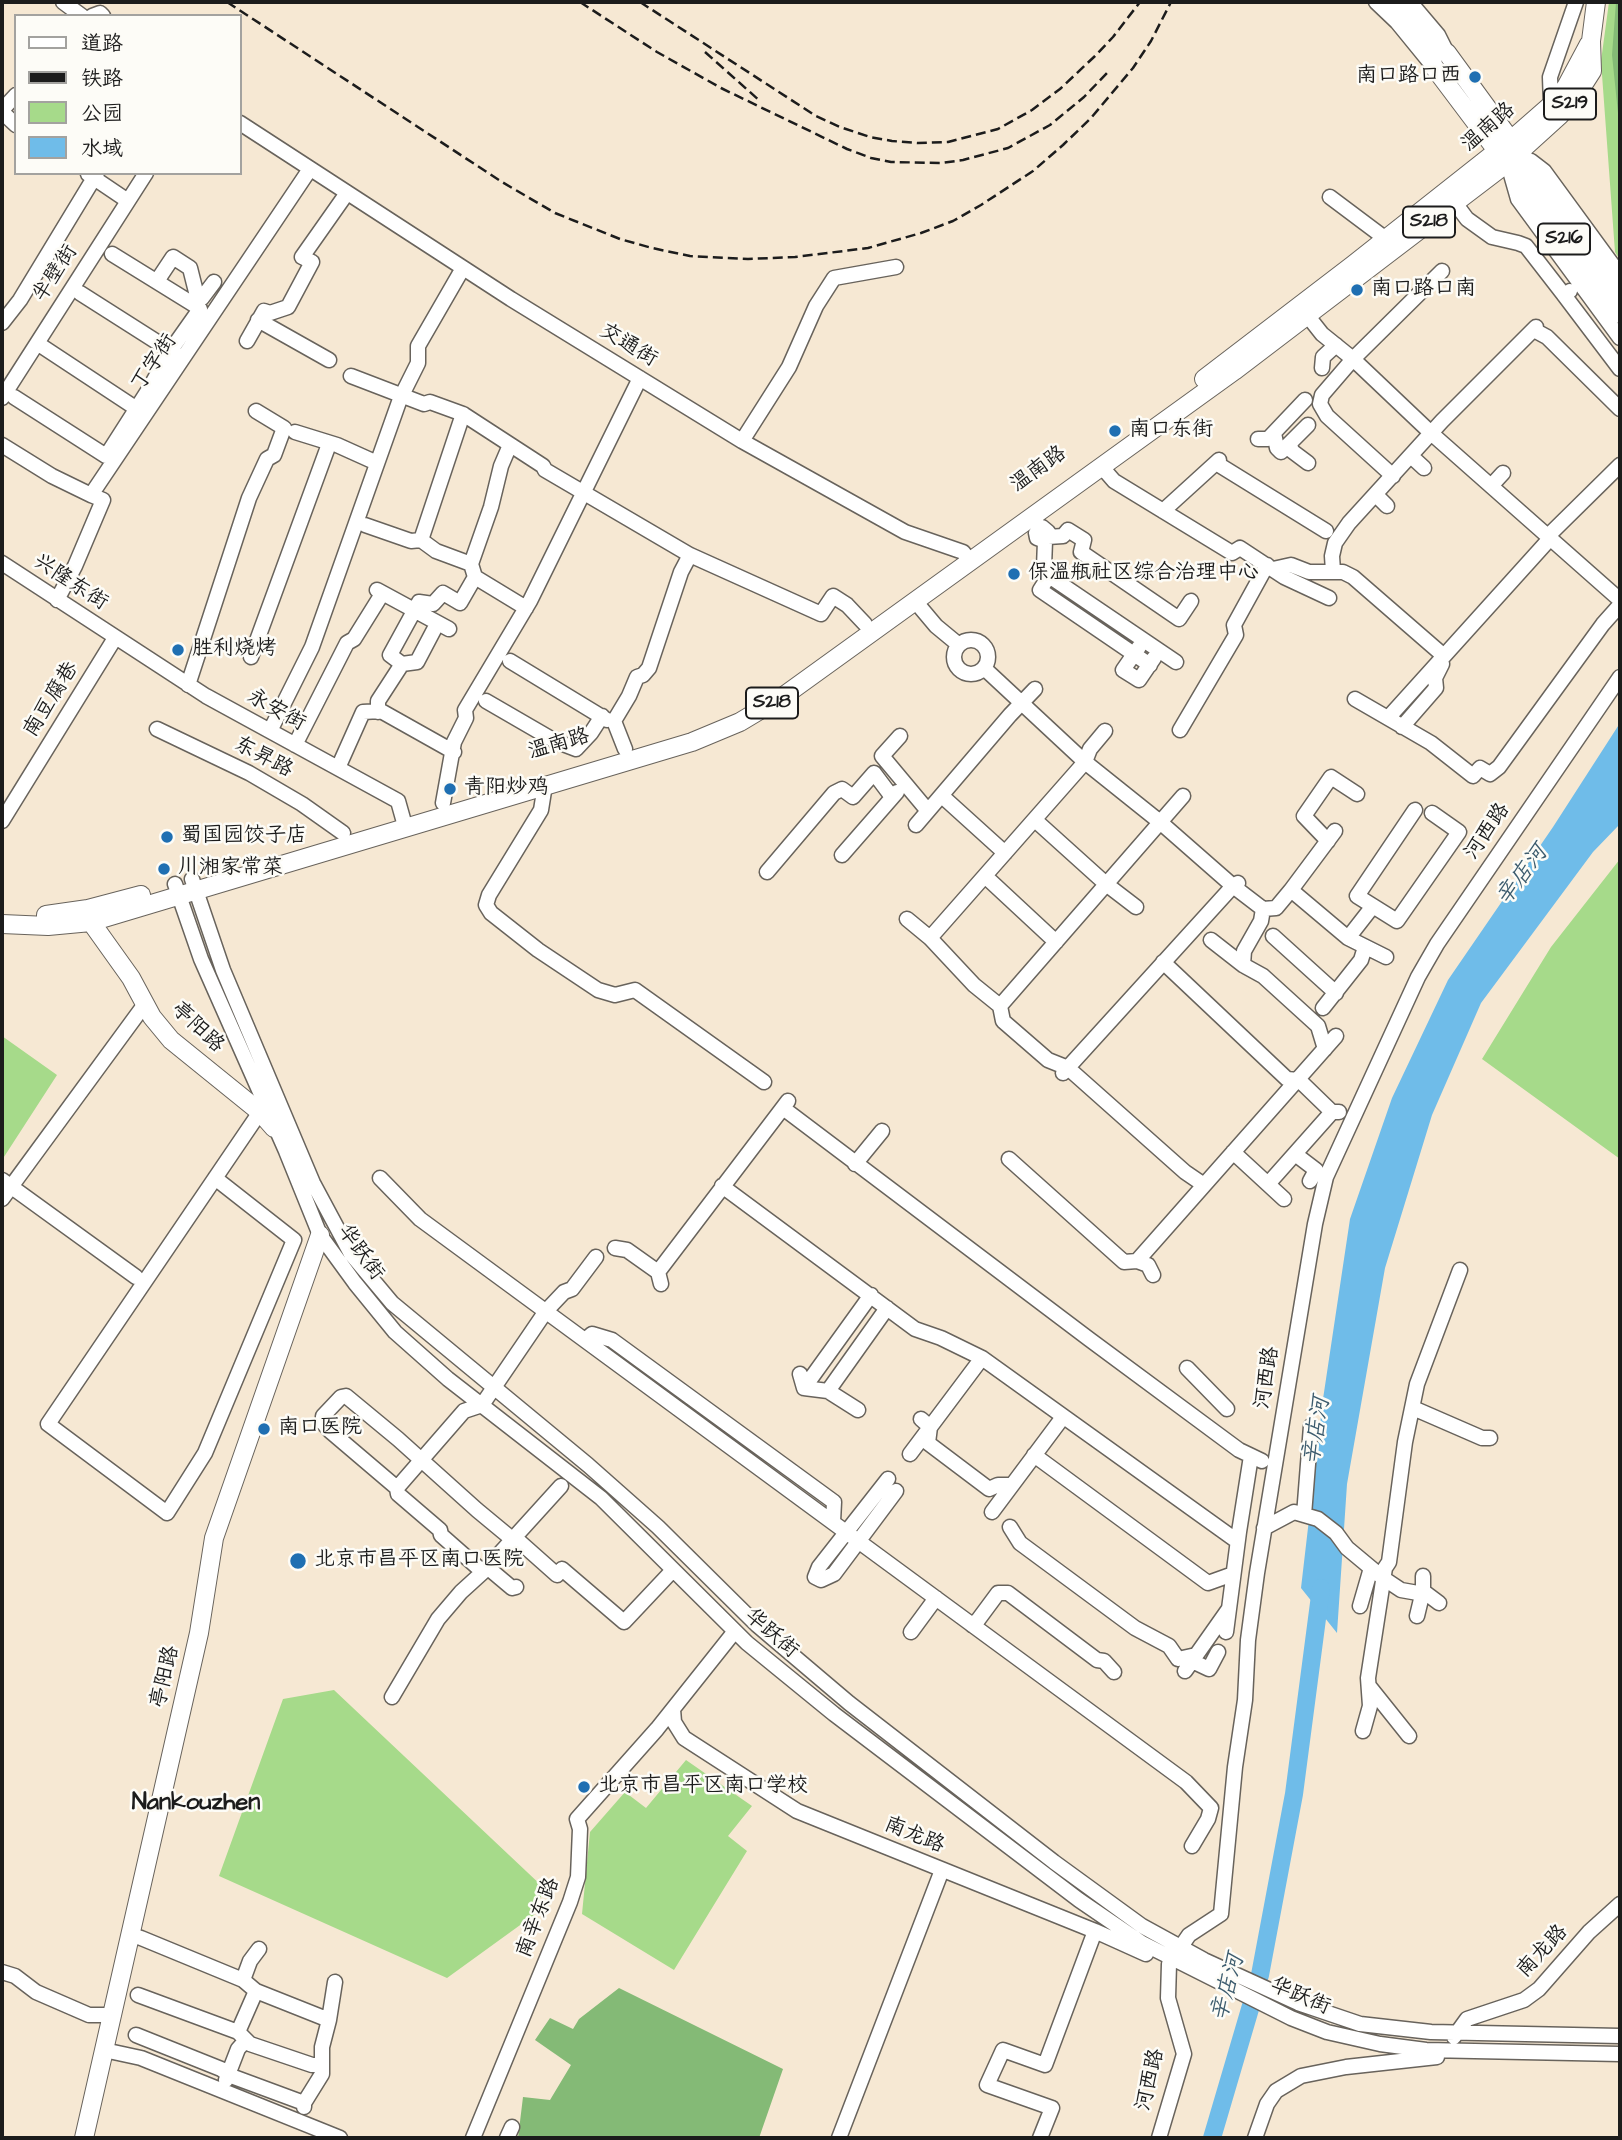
<!DOCTYPE html>
<meta charset="utf-8">
<style>
body{margin:0}
#map{position:relative;width:1622px;height:2140px;overflow:hidden;background:#f6e8d3;font-family:"Architects Daughter","LXGW WenKai TC",sans-serif}
canvas{display:block}
.frame{position:absolute;inset:0;border:4px solid #1c1c1c;pointer-events:none}
.legend{position:absolute;left:14px;top:14px;width:228px;height:161px;box-sizing:border-box;background:#fdfcf7;border:2px solid #a3a29f;margin:0;padding:9px 12px;list-style:none;font-size:21px;color:#1c1c1c}
.legend li{display:flex;align-items:center;gap:14px;height:35px}
.legend b{width:35px;border:2px solid #a3a29f}
</style>
<div id="map">
<canvas width="1622" height="2140"></canvas>
<div class="frame"></div>
<ul class="legend">
<li><b style="height:9px;background:#fff"></b>道路</li>
<li><b style="height:9px;background:#1c1c1c"></b>铁路</li>
<li><b style="height:19px;background:#a6da8a"></b>公园</li>
<li><b style="height:19px;background:#6fbce9"></b>水域</li>
</ul>
</div>
<script>
const c = document.querySelector('canvas').getContext('2d');
c.lineJoin = 'round';
function paint(path, color) { c.fillStyle = color; c.fill(path, 'evenodd'); }
const poly = rows => new Path2D(rows.map(r => 'M' + r).join(''));
function stroke(path, color, width, dash) { c.strokeStyle = color; c.lineWidth = width; c.lineCap = dash ? 'butt' : 'round'; c.setLineDash(dash || []); c.stroke(path); }
function write(font, color, halo, rows, align = 'center') {
  c.font = font + ' "Architects Daughter","LXGW WenKai TC",sans-serif'; c.lineWidth = 5; c.setLineDash([]); c.textBaseline = 'middle'; c.strokeStyle = halo; c.fillStyle = color; for (const [text, x, y, turn = 0] of rows) {
    c.save(); c.translate(x, y); c.rotate((+turn || 0) * Math.PI / 180); c.textAlign = isNaN(turn) ? turn : align; if (halo) c.strokeText(text, 0, 0); c.fillText(text, 0, 0); c.restore();
  }
}
paint(poly([
 [1609,2,1620,2,1620,260,1615,252,1601,61],
 [1620,859,1620,1159,1482,1059,1551,947],
 [2,1036,57,1075,2,1160],
 [334,1690,544,1888,534,1915,447,1978,219,1876,283,1699],
 [686,1760,752,1806,728,1836,747,1851,674,1970,582,1914,590,1832,625,1792,646,1808]
]), '#a6da8a');
paint(poly([
 [1616,2,1620,2,1620,112,1618,113,1612,55],
 [619,1988,783,2069,759,2138,518,2138,523,2097,550,2100,571,2065,535,2040,550,2018,573,2029,579,2019]
]), '#84ba76');
paint(poly([
 [1620,723,1620,824,1593,852,1481,1003,1432,1115,1385,1268,1347,1484,1337,1633,1301,1588,1323,1399,1350,1219,1392,1098,1448,980,1553,827]
]), '#6fbce9');
stroke(poly([
 [1212,2138,1260,1975,1294,1794,1321,1588]
]), '#6fbce9', 18);
const minor = poly([
 [63,2,82,16],
 [1376,2,1397,22,1428,60],
 [1410,2,1438,35,1447,53],
 [92,16,100,13,103,16],
 [1551,105,1550,77,1576,2],
 [2,110,16,95],
 [2,112,16,125],
 [240,123,511,299,742,441,905,532,963,552,970,561],
 [1531,161,1544,171,1620,275],
 [1510,171,1518,199,1620,338],
 [88,174,128,201],
 [1330,197,1386,239],
 [1455,203,1467,219,1492,237,1518,243,1526,246,1564,295],
 [112,254,196,306],
 [1570,291,1564,295,1620,369],
 [80,293,179,356],
 [198,300,202,298,214,282],
 [1307,315,1322,334,1353,359,1431,433,1620,600],
 [258,320,329,360],
 [2,323,20,300,97,173],
 [1534,330,1547,337,1620,409],
 [247,341,264,311,270,313,288,307,312,262,302,257,347,193],
 [43,347,137,409],
 [1322,368,1323,357,1336,345],
 [351,376,424,404,430,402,463,414,543,466,545,470,690,555,821,614,833,596,847,605,865,624],
 [14,397,106,456],
 [2,398,146,173],
 [295,432,337,445,377,463],
 [1274,433,1277,448,1281,452,1308,425],
 [1258,439,1268,439,1305,400],
 [742,441,789,367,816,306,834,278,896,267],
 [2,445,52,476,91,495,310,169],
 [1290,445,1292,451,1308,463],
 [110,450,149,389,171,350,200,309,196,306,198,300,190,268,173,257,157,281],
 [1411,456,1424,468],
 [1216,463,1326,531],
 [1101,466,1114,481,1232,553,1240,548,1284,577,1329,598],
 [1393,476,1327,416,1320,404,1322,395,1353,359,1442,271],
 [1491,486,1503,473],
 [1376,495,1387,506],
 [1163,511,1219,460],
 [1032,516,1040,528,1042,527,1048,532,1048,537,1045,541,1037,538,1036,533,1040,528],
 [365,525,411,541,421,540,436,551,471,564,475,577,526,608],
 [1048,537,1063,536,1068,530,1084,540,1081,552,1179,619,1191,601],
 [421,540,463,414],
 [1045,541,1044,567,1049,576,1176,662],
 [2,563,206,696,398,801,405,826],
 [471,564,491,507,501,466,510,445],
 [1273,569,1291,565,1309,572,1343,572,1353,577,1444,656],
 [1333,571,1332,556,1335,543,1349,523,1442,421,1536,327],
 [1049,576,1040,590,1150,665],
 [377,590,449,629],
 [57,600,75,566,103,500,91,495],
 [915,601,936,626,959,645],
 '954 657a17 17 0 1 1 34 0a17 17 0 1 1-34 0Z',
 [1139,647,1123,670,1139,680,1154,658],
 [251,657,329,444],
 [510,661,607,720],
 [402,664,390,655,419,602,433,604,443,593,460,603,475,577],
 [984,668,1085,762,1160,822,1233,886,1263,909,1261,921,1244,951,1243,965],
 [188,685,249,498,267,459,274,455,284,428,256,411],
 [1355,699,1431,743,1473,776,1480,768,1490,774,1499,767,1603,624,1620,605],
 [486,701,555,741,576,749,591,733,602,716],
 [378,712,378,701,402,664,417,662,437,624],
 [1388,718,1546,543,1551,533,1620,465],
 [1402,727,1436,688,1435,678,1442,664],
 [157,729,249,773,302,804,343,833],
 [1180,730,1236,635,1234,625,1267,565],
 [270,731,312,647,400,399,418,363,418,346,463,268],
 [900,736,882,756,928,811],
 [295,745,347,643,354,639,382,594],
 [625,749,614,721,629,696,637,677,643,675,649,668,681,572,690,555],
 [338,768,363,712,381,711,454,752],
 [545,785,541,810,489,895,486,905,491,913,538,950,598,990,615,995,635,990,764,1082],
 [942,796,1005,853],
 [443,803,454,742,466,718,465,710,530,601,640,378],
 [1415,810,1357,896,1397,921,1459,832,1432,813],
 [1035,820,1106,884,1136,907],
 [2,821,115,638],
 [916,825,1010,715,1035,689],
 [1328,841,1304,816,1331,777,1357,794],
 [842,855,897,792],
 [767,872,834,793,842,789,853,797,874,773,892,797],
 [985,876,1056,942],
 [192,879,223,970,313,1183,351,1254,392,1303,588,1465,658,1527,757,1625,849,1703,1054,1862,1142,1926,1204,1960,1298,2003,1360,2024,1431,2032,1620,2036],
 [175,884,201,959,286,1151,320,1235,355,1283,395,1332,448,1379,601,1498,747,1643,834,1714,1079,1900,1142,1943,1291,2018,1327,2032,1380,2044,1426,2050,1620,2054],
 [1291,890,1335,831],
 [1263,909,1276,908,1291,890,1348,938,1386,957],
 [907,919,930,938,974,985,1000,1006,1003,1021,1048,1060,1068,1068,1185,1172,1204,1185],
 [1273,936,1336,993],
 [930,938,1085,762,1090,749,1105,731],
 [1348,938,1373,906],
 [1211,940,1243,965,1263,976,1318,1026,1325,1049],
 [1163,962,1287,1079,1299,1080,1332,1112],
 [1000,1006,1183,796],
 [1323,1008,1361,960,1365,947],
 [1063,1073,1233,886,1238,883],
 [783,1108,1089,1339,1239,1450,1262,1461],
 [1233,1152,1284,1199],
 [1295,1154,1316,1170,1310,1181],
 [1009,1159,1124,1262,1137,1261,1148,1265,1153,1275],
 [855,1164,882,1131],
 [215,1178,294,1240,205,1453,167,1513,48,1424,260,1112],
 [380,1178,420,1219,1186,1782,1211,1808,1208,1819,1192,1846],
 [2,1180,136,1277],
 [1268,1184,1332,1112,1339,1112],
 [722,1186,915,1329,941,1338,982,1358,1237,1541],
 [2,1199,145,1004],
 [615,1248,627,1250,658,1272,661,1284],
 [1137,1261,1336,1036],
 [658,1272,788,1101],
 [585,1340,592,1334,612,1340,834,1502,833,1522],
 [1187,1368,1227,1409],
 [800,1374,804,1388,828,1391,858,1410],
 [804,1388,871,1295],
 [828,1391,887,1308],
 [1413,1408,1482,1438,1490,1438],
 [921,1419,930,1427,928,1443,989,1489,998,1485,1012,1485],
 [910,1454,982,1358],
 [1034,1455,1208,1583,1233,1574],
 [888,1479,819,1567,815,1577,821,1580,834,1574,896,1491],
 [397,1488,464,1411,482,1405,546,1311,564,1292,572,1289,596,1257],
 [992,1512,1063,1417],
 [1304,1515,1311,1426],
 [1010,1527,1020,1543,1135,1628,1169,1646,1178,1659,1196,1655],
 [1264,1528,1294,1512,1318,1519,1336,1533,1347,1548,1383,1578,1401,1590,1418,1593,1423,1591,1439,1603],
 [487,1567,512,1588,516,1587],
 [562,1569,624,1622,673,1570],
 [483,1572,441,1535,440,1530,398,1494,397,1488,330,1431,323,1423,323,1416,341,1397,346,1396,398,1439,477,1510,512,1539,521,1543,557,1575],
 [1360,1606,1371,1568],
 [1417,1616,1423,1591,1423,1576],
 [972,1625,978,1620,998,1593,1008,1593,1097,1660,1104,1661,1114,1672],
 [911,1632,936,1598],
 [1226,1632,1239,1532,1251,1456],
 [1192,1661,1209,1669,1218,1652],
 [1185,1671,1228,1610],
 [1369,1686,1409,1736],
 [392,1697,438,1619,461,1592,483,1572,561,1486],
 [673,1709,674,1722,684,1738,797,1811,1095,1931,1146,1954],
 [1363,1731,1370,1706,1368,1678,1385,1568,1389,1562,1405,1442,1417,1384,1460,1270],
 [130,1935,141,1938,243,1980,256,1991,329,2020],
 [2,1972,15,1976,36,1992,89,2015,112,2015],
 [243,1980,250,1961,259,1949],
 [138,1995,238,2032,250,2044,312,2065,320,2065],
 [238,2032,256,1991],
 [136,2035,221,2069,231,2076,304,2103],
 [1454,2037,1467,2019,1524,2000,1539,1989,1589,1932,1620,1904],
 [104,2050,141,2058,340,2138],
 [226,2080,238,2049,245,2041],
 [304,2107,304,2103,322,2074,322,2047,329,2020,335,1982],
 [473,2138,570,1902,578,1877,580,1829,577,1819,657,1729,735,1631],
 [507,2138,512,2127],
 [839,2138,942,1870],
 [1040,2138,1052,2108,987,2085,1003,2050,1045,2065,1095,1931],
 [1159,2138,1184,2054,1168,1998,1169,1964,1189,1935,1221,1914,1235,1767,1245,1700,1248,1640,1257,1573,1315,1224,1326,1177,1418,977,1437,944,1620,677],
 [1255,2138,1267,2104,1276,2091,1301,2076,1346,2067,1437,2057]
]);
const major = poly([
 [1395,2,1425,42,1434,67,1620,314],
 [1425,42,1447,53,1620,290],
 [1204,379,1353,265,1511,140,1551,105,1566,87,1589,44],
 [88,912,91,922,131,978,152,1017,171,1040,260,1112,274,1128],
 [46,915,88,909,141,895],
 [2,924,48,926,91,922,692,742,740,722,785,695,1234,371,1507,163,1560,115,1576,96,1592,71,1591,41,1596,2],
 [84,2138,199,1633,214,1538,320,1235]
]);
stroke(minor, '#68635c', 17);
stroke(major, '#68635c', 20);
stroke(minor, '#fff', 14);
stroke(major, '#fff', 18);
stroke(poly([
 [227,2,502,182,555,213,620,239,652,248,690,256,748,259,795,257,868,248,921,233,953,221,981,205,1033,171,1063,145,1091,118,1133,68,1151,41,1171,2],
 [580,2,657,52,721,88,847,149,871,158,891,162,941,163,963,160,1008,148,1050,125,1084,97,1109,71],
 [640,2,816,116,840,127,870,137,892,141,918,143,948,142,998,129,1032,110,1060,89,1095,56,1113,37,1140,2],
 [705,52,760,101]
]), '#1c1c1c', 2.5, [10, 5]);
for (const [x, y, r, color] of [
 [1475,77,7,"#1f6fb2"],
 [1357,290,7,"#1f6fb2"],
 [1115,431,7,"#1f6fb2"],
 [1014,574,7,"#1f6fb2"],
 [178,650,7,"#1f6fb2"],
 [450,789,7,"#1f6fb2"],
 [167,837,7,"#1f6fb2"],
 [164,869,7,"#1f6fb2"],
 [264,1429,7,"#1f6fb2"],
 [298,1561,9,"#1f6fb2"],
 [584,1787,7,"#1f6fb2"]
]) { const dot = new Path2D(); dot.arc(x, y, r, 0, 2 * Math.PI); c.fillStyle = color; c.fill(dot); stroke(dot, '#fdfcf7', 2.5); }
for (const [x, y, w] of [
 [1570,104,52],
 [1429,222,52],
 [1564,239,52],
 [772,703,52]
]) { const box = new Path2D(); box.roundRect(x - w / 2, y - 15.5, w, 31, 5); c.fillStyle = '#fdfcf7'; c.fill(box); stroke(box, '#1c1c1c', 2); }
write('bold 19px', '#1c1c1c', null, [
 ["S219",1570,104],
 ["S218",1429,222],
 ["S216",1564,239],
 ["S218",772,703]
]);
write('21px', '#1c1c1c', '#fdfcf7', [
 ["南口路口西",1461,77,"right"],
 ["南口路口南",1371,290],
 ["南口东街",1129,431],
 ["保温瓶社区综合治理中心",1028,574],
 ["胜利烧烤",192,650],
 ["青阳炒鸡",464,789],
 ["蜀国园饺子店",181,837],
 ["川湘家常菜",178,869],
 ["南口医院",278,1429],
 ["北京市昌平区南口医院",314,1561],
 ["北京市昌平区南口学校",598,1787]
], 'left');
write('21px', '#1c1c1c', '#fdfcf7', [
 ["温南路",1489,128,-41],
 ["半壁街",56,274,-57],
 ["交通街",628,346,31],
 ["丁字街",155,363,-56],
 ["温南路",1039,470,-36],
 ["兴隆东街",70,583,33],
 ["南豆腐巷",52,700,-58],
 ["永安街",276,711,29],
 ["温南路",559,745,-16],
 ["东昇路",263,758,28],
 ["河西路",1488,832,-56],
 ["亭阳路",197,1028,43],
 ["华跃街",360,1253,54],
 ["河西路",1268,1378,-81],
 ["华跃街",771,1634,41],
 ["亭阳路",166,1677,-77],
 ["南龙路",914,1836,22],
 ["南辛东路",539,1918,-69],
 ["南龙路",1543,1952,-47],
 ["华跃街",1300,1997,23],
 ["河西路",1151,2080,-77]
]);
write('italic 23px', '#3d5c6e', '#fdfcf7', [
 ["辛店河",1523,876,-53],
 ["辛店河",1318,1431,-81],
 ["辛店河",1229,1988,-75]
]);
write('bold 24px', '#1c1c1c', '#fdfcf7', [
 ["Nankouzhen",196,1804]
]);
</script>
